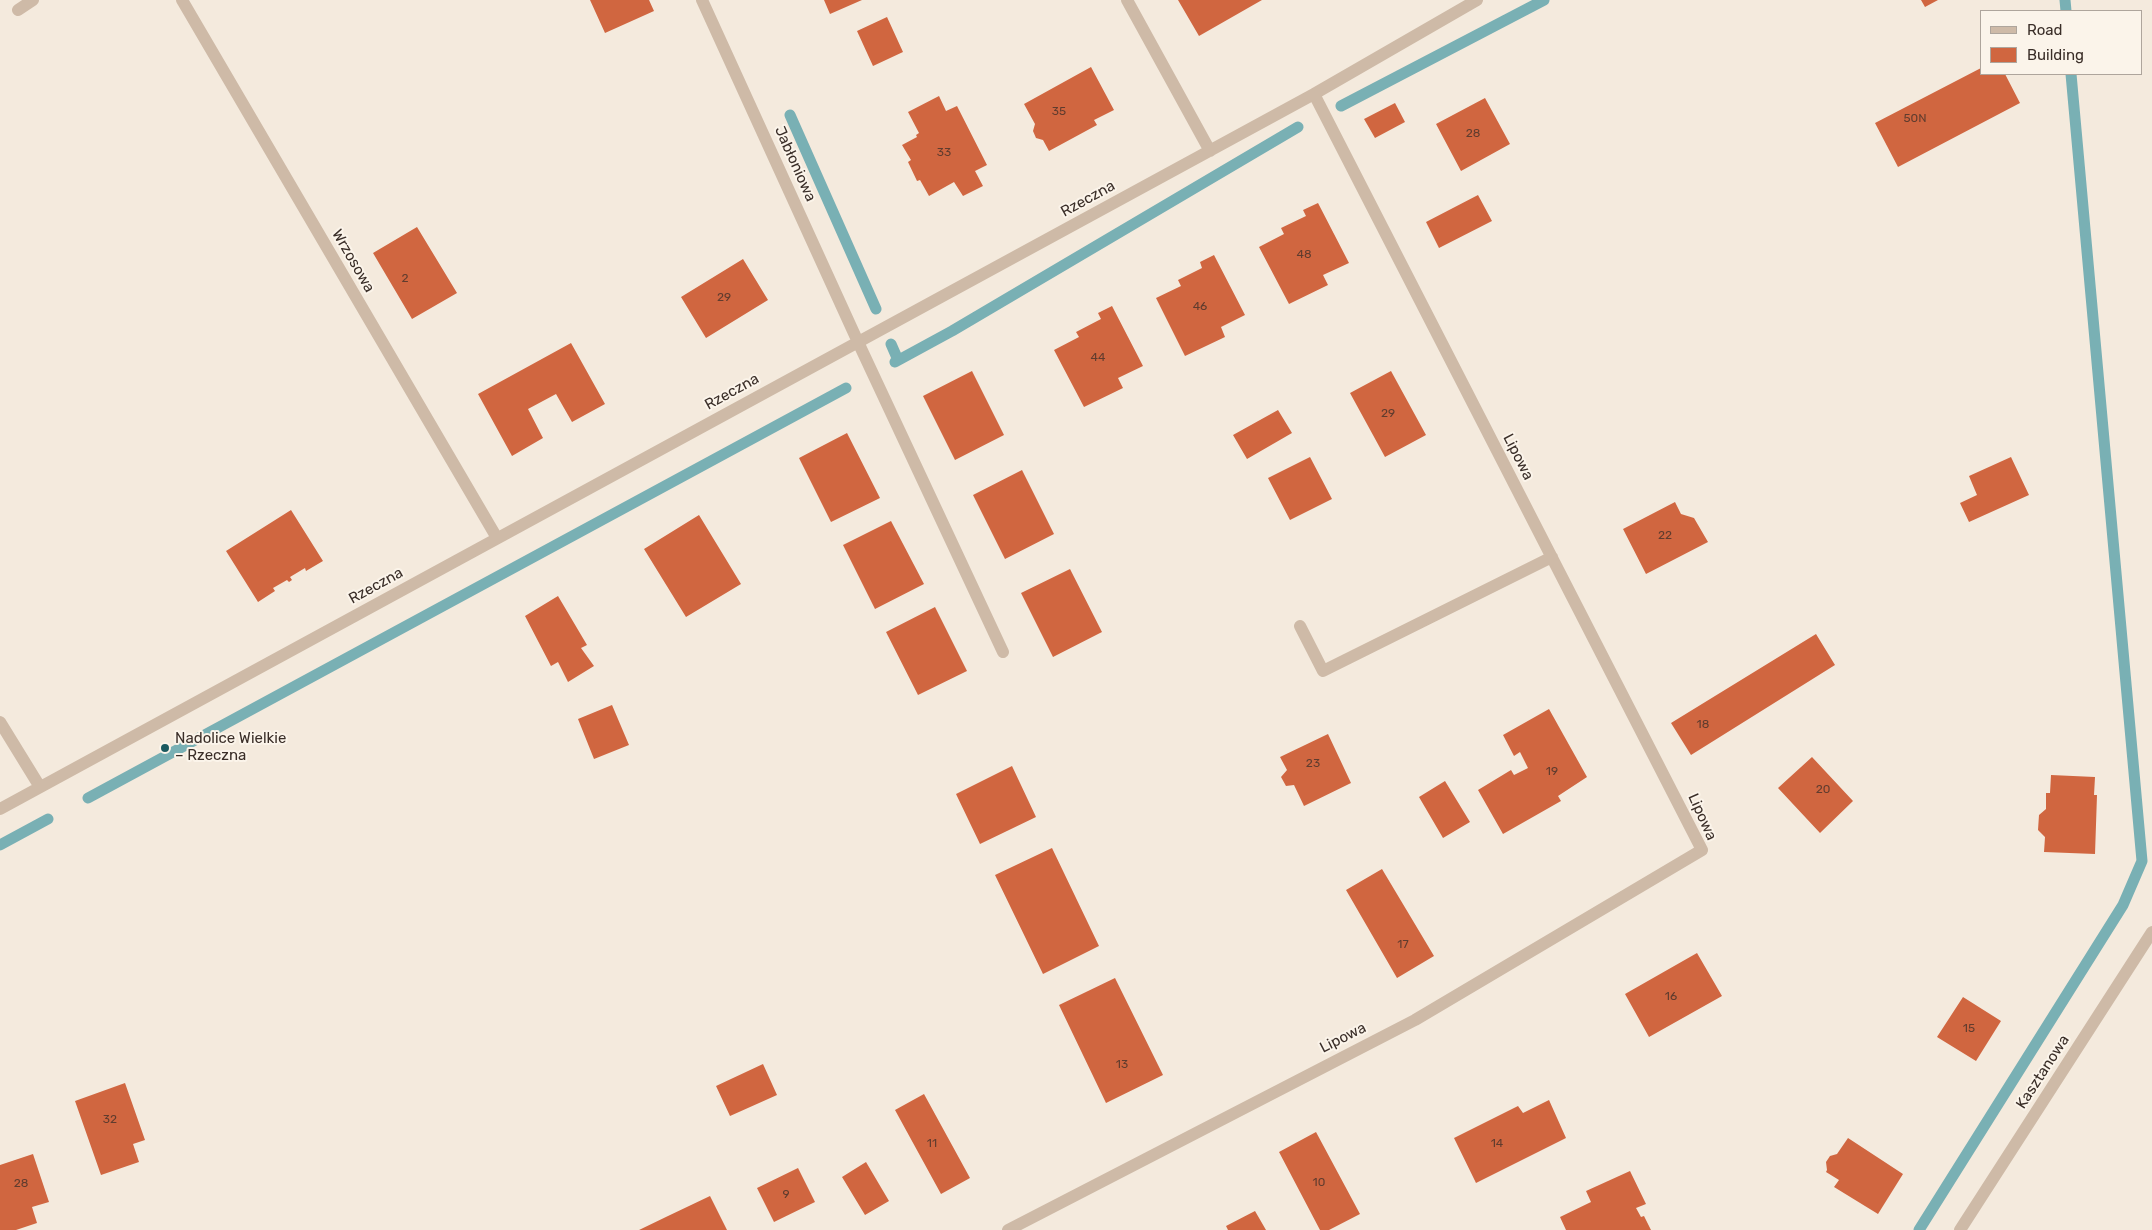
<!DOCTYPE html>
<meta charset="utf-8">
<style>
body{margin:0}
#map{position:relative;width:2152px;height:1230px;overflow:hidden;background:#f4eadd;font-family:Rubik,sans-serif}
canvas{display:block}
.legend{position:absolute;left:1980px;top:10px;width:162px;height:65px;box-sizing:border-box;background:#fbf4ea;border:1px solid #aea59c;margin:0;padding:6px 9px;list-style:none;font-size:15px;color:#3a2e28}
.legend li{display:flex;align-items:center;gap:10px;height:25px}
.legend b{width:25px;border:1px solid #aea59c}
</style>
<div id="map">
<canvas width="2152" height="1230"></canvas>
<ul class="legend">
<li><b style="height:6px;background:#cebaa7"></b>Road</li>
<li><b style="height:14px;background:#d06640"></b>Building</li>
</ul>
</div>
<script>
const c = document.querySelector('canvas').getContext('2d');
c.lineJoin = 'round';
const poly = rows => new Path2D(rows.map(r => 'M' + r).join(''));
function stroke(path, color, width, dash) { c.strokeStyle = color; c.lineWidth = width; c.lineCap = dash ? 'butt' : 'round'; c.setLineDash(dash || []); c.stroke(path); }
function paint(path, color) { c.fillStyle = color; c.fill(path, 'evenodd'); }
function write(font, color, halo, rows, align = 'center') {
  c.font = font + ' Rubik,sans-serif'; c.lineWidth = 4; c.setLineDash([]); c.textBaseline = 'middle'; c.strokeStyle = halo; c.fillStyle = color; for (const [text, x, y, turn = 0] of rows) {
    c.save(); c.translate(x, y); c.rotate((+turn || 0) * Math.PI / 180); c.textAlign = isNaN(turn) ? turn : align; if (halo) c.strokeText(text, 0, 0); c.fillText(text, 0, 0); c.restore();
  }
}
stroke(poly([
 [2065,0,2066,11],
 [1341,106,1544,0],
 [790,115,876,309],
 [891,344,898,360],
 [895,362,952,331,1298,127],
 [88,798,846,388],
 [0,845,48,819],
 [1919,1230,2123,905,2142,861,2071,74]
]), '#79b0b4', 11);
paint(poly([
 [590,0,649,0,654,11,605,33],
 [824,0,862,0,830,14],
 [1178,0,1262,0,1199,36],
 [1921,0,1938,0,1925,7],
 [887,17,903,52,873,66,857,31],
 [1091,67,1114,110,1094,120,1097,125,1049,151,1043,140,1036,138,1033,131,1035,124,1024,104],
 [1981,68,1981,74,2005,74,2020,103,1898,167,1875,123],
 [939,96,946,111,957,106,987,165,975,171,983,186,963,196,954,182,929,196,920,180,917,181,908,162,911,160,902,145,917,137,916,135,919,133,908,112],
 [1485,98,1510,144,1461,171,1436,124],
 [1395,103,1405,122,1375,138,1364,119],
 [1478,195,1492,221,1439,248,1426,222],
 [1318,203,1349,263,1323,275,1328,285,1289,304,1259,247,1284,234,1281,228,1306,216,1303,210],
 [417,227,457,293,412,319,373,253],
 [1214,255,1245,315,1221,327,1225,337,1185,356,1156,298,1181,286,1178,280,1202,268,1200,262],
 [743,259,768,300,706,338,681,297],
 [1112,306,1143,366,1118,378,1123,388,1084,407,1054,350,1079,337,1076,332,1101,319,1098,313],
 [571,343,605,404,572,422,556,394,528,409,543,438,512,456,478,394],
 [972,371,1004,435,955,460,923,396],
 [1391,371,1426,435,1385,457,1350,393],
 [1278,410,1292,433,1247,459,1233,435],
 [847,433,880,498,831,522,799,458],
 [1310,457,1332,499,1290,520,1268,478],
 [2011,457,2029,495,1969,522,1960,503,1977,495,1969,476],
 [1022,470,1054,534,1005,559,973,495],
 [1675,502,1681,514,1694,518,1708,542,1646,574,1623,529],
 [291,510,323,561,306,571,305,568,290,577,292,580,289,582,287,580,273,588,275,591,258,602,226,551],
 [699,515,741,584,686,617,644,549],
 [891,521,924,584,875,609,843,545],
 [1070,569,1102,632,1053,657,1021,593],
 [558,596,587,645,581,648,594,666,568,682,558,662,551,666,525,616],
 [935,607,967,671,918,695,886,632],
 [1816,634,1835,665,1691,755,1671,723],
 [612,705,629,745,594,759,578,719],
 [1549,709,1587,777,1558,796,1561,801,1503,834,1478,790,1511,770,1514,775,1528,768,1520,752,1514,756,1503,735],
 [1328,734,1351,783,1304,806,1294,785,1286,786,1281,777,1287,770,1280,757],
 [1812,757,1853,801,1820,833,1778,788],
 [1012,766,1036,817,980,844,956,794],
 [2051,775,2095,777,2094,795,2097,795,2095,854,2044,852,2045,837,2038,830,2039,815,2046,809,2046,793,2050,793],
 [1445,781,1470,822,1443,838,1419,797],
 [1052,848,1099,946,1043,974,995,875],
 [1382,869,1434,956,1397,978,1346,890],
 [1697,953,1722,996,1649,1037,1625,994],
 [1115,978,1163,1075,1106,1103,1059,1005],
 [1963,997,2001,1021,1976,1061,1937,1037],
 [763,1064,777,1095,730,1116,716,1086],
 [125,1083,145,1140,133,1144,139,1162,101,1175,75,1101],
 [924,1094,970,1178,941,1194,895,1110],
 [1549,1100,1566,1138,1476,1183,1454,1138,1518,1106,1523,1113],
 [1316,1132,1360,1214,1329,1230,1320,1230,1279,1152],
 [1848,1138,1903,1174,1878,1214,1834,1187,1839,1180,1826,1172,1827,1170,1826,1162,1830,1156,1837,1154],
 [33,1154,49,1202,32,1207,37,1223,16,1230,0,1230,0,1165],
 [866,1162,889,1201,865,1215,842,1177],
 [798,1168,815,1202,774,1222,757,1188],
 [1630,1171,1646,1204,1636,1208,1641,1217,1644,1216,1651,1230,1566,1230,1560,1217,1591,1202,1586,1191],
 [710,1196,727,1230,639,1230,668,1216],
 [1255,1211,1266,1230,1228,1230,1226,1226]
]), '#d06640');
stroke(poly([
 [182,0,497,538],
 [702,0,858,342,1003,652],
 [1127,0,1210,151],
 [18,10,33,0],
 [1300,626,1323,671,1552,557],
 [0,722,40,787],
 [0,809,1314,94,1477,0],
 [1008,1230,1415,1020,1702,850,1314,94],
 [1960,1230,2152,932]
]), '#cebaa7', 12);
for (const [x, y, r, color] of [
 [165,748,5,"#1a595f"]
]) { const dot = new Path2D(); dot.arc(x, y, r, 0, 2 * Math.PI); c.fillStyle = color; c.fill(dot); stroke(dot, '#fbf4ea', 2); }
write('12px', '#603c2e', null, [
 ["35",1059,112],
 ["50N",1915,119],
 ["28",1473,134],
 ["33",944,153],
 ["48",1304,255],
 ["2",405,279],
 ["29",724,298],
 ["46",1200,307],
 ["44",1098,358],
 ["29",1388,414],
 ["22",1665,536],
 ["18",1703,725],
 ["23",1313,764],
 ["19",1552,772],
 ["20",1823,790],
 ["17",1403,945],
 ["16",1671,997],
 ["15",1969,1029],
 ["13",1122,1065],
 ["32",110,1120],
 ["11",932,1144],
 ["14",1497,1144],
 ["10",1319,1183],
 ["28",21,1184],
 ["9",786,1195]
]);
write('15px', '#3a2e28', '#fbf4ea', [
 ["Jabłoniowa",795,164,66],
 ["Rzeczna",1088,199,-29],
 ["Wrzosowa",353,261,60],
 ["Rzeczna",732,392,-29],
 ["Lipowa",1518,457,63],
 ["Rzeczna",376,586,-29],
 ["Lipowa",1702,817,66],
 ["Lipowa",1343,1038,-27],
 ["Kasztanowa",2043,1072,-57]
]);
write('15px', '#3a2e28', '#fbf4ea', [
 ["Nadolice Wielkie",175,739],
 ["– Rzeczna",175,756]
], 'left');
</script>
